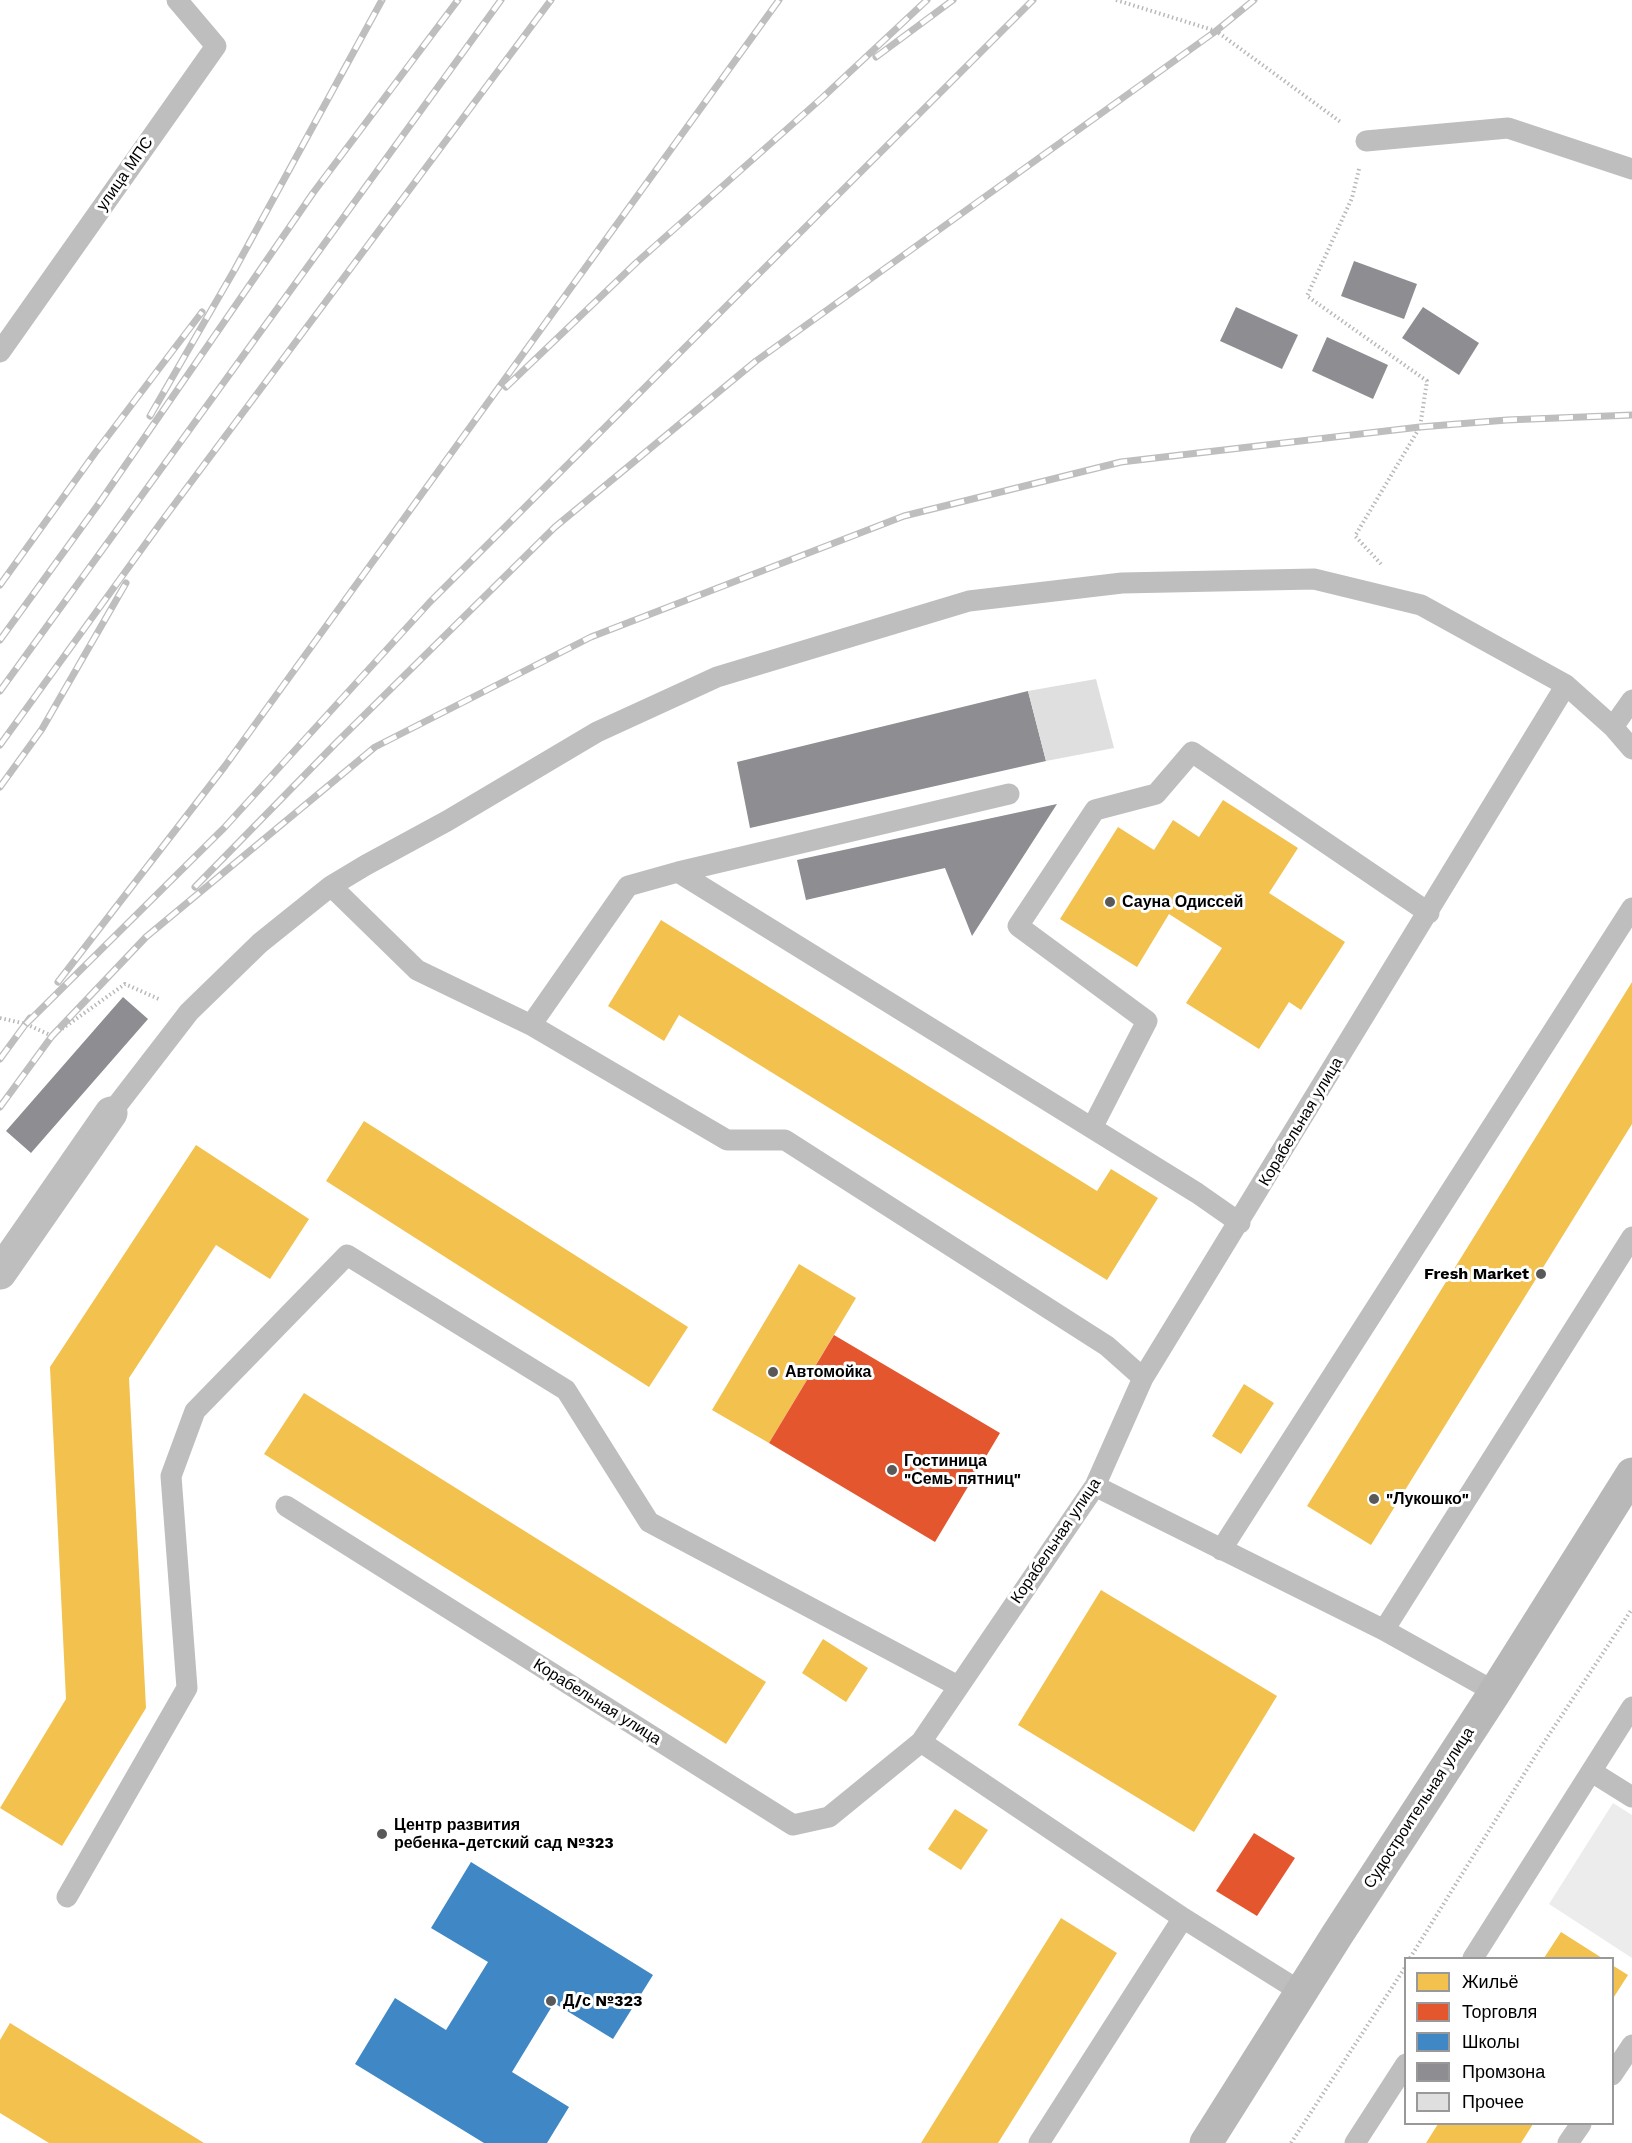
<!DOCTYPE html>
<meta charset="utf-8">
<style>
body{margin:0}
#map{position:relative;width:1632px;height:2143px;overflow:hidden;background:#fff;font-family:"Work Sans",sans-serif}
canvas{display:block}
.legend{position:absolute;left:1404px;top:1957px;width:210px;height:168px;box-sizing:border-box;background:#fff;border:2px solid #999;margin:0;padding:8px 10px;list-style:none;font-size:18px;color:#000}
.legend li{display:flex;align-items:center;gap:12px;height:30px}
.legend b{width:30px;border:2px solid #999}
</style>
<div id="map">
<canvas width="1632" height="2143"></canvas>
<ul class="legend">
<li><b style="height:16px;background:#f2c14e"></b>Жильё</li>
<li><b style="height:16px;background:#e4572e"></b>Торговля</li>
<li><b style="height:16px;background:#3f88c5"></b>Школы</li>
<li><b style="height:16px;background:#8d8d92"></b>Промзона</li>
<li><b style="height:16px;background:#dfdfdf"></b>Прочее</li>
</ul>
</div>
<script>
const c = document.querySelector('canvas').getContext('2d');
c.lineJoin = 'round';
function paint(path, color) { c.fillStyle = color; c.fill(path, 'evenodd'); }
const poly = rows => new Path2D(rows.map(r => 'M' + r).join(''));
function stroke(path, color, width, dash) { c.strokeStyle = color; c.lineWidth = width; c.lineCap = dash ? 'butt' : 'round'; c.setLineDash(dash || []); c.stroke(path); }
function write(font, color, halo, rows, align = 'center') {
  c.font = font + ' "Work Sans",sans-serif'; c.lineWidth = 6; c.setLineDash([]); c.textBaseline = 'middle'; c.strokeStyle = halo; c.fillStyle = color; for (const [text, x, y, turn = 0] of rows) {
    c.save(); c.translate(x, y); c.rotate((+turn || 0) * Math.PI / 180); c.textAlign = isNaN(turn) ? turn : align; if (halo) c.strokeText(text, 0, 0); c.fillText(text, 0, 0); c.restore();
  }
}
paint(poly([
 [1613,1803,1632,1815,1632,1958,1549,1904]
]), '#ececec');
paint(poly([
 [1223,800,1298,848,1269,893,1345,942,1301,1010,1289,1002,1259,1049,1186,1003,1222,948,1169,914,1137,967,1060,919,1118,827,1154,850,1173,820,1199,837],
 [661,920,1097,1191,1111,1169,1158,1198,1107,1280,679,1015,664,1041,608,1006],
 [1632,982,1632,1124,1371,1545,1307,1506],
 [364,1121,688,1327,649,1387,326,1181],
 [196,1145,309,1219,270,1279,216,1245,129,1378,146,1708,62,1846,0,1808,66,1699,50,1367],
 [799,1264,856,1298,769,1443,712,1410],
 [1244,1384,1274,1403,1241,1454,1212,1436],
 [304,1393,766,1682,726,1744,264,1454],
 [1101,1590,1277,1696,1194,1832,1018,1725],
 [823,1639,868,1668,846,1702,802,1673],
 [955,1809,988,1830,961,1870,928,1849],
 [1061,1918,1117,1953,998,2143,921,2143],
 [1561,1932,1602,1958,1544,1958],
 [1612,1965,1628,1975,1612,2000],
 [10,2023,204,2143,49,2143,0,2113,0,2040],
 [1438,2124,1533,2124,1521,2143,1426,2143]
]), '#f2c14e');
paint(poly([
 [834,1335,1000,1433,935,1542,769,1443],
 [1254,1833,1295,1858,1257,1916,1216,1891]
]), '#e4572e');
paint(poly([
 [471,1862,653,1975,613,2039,554,2003,512,2072,569,2107,547,2143,484,2143,355,2064,395,1998,446,2030,488,1962,431,1928]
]), '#3f88c5');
paint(poly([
 [1354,261,1417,284,1404,319,1341,296],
 [1236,307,1298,335,1282,369,1220,341],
 [1423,307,1479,343,1459,375,1402,338],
 [1327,337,1388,365,1373,399,1312,371],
 [1028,691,1046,761,750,828,737,762],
 [1057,804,972,936,945,868,806,900,797,860],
 [123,997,148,1019,31,1153,6,1131]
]), '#8d8d92');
paint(poly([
 [1096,679,1114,748,1046,761,1028,691]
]), '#dfdfdf');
stroke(poly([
 [1116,0,1216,31,1342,123],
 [1359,169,1352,198,1307,296,1427,381,1420,427,1355,536,1381,564],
 [0,1018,26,1024,52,1036,125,984,161,1000],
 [1410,1958,1539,1750,1632,1609],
 [1291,2143,1406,1966]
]), '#b9b9b9', 4, [1.5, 3]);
stroke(poly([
 [1366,141,1508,128,1632,169],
 [0,352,216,46,177,0],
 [1613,727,1632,700],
 [678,872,1009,794],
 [331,886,417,970,531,1025,628,886,678,872,1197,1193,1240,1223],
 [531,1025,727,1140,785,1140,1107,1346,1143,1378],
 [111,1113,189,1012,260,943,331,886,366,865,447,821,597,732,717,677,969,601,1122,583,1314,579,1421,605,1566,685,1613,727,1632,749],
 [1092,1128,1147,1021,1018,926,1095,810,1156,794,1192,752,1429,913],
 [1095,1486,1384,1630,1495,1692],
 [286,1506,793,1825,829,1817,921,1742,1095,1486,1143,1378,1566,685],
 [1221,1550,1632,908],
 [1384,1630,1632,1237],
 [921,1742,1183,1918,1301,1992],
 [1592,1772,1632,1797],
 [67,1897,187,1688,171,1476,195,1411,347,1255,566,1390,649,1522,958,1686],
 [1473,1958,1632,1707],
 [1612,2075,1632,2045],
 [1039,2143,1183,1918],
 [1355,2143,1406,2064],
 [1568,2143,1581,2124]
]), '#bebebe', 21);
stroke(poly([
 [0,1273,111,1113]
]), '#bebebe', 33);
stroke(poly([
 [1206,2143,1337,1935,1495,1692,1632,1474]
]), '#b8b8b8', 33);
const rail = poly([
 [876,57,953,0],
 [506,387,637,262,822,98,927,0],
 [150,416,235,269,382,0],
 [0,585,95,453,202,312],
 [0,640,100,502,313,193,458,0],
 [0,691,501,0],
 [0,745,162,521,551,0],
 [0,787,42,729,126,583],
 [195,887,336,743,555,527,756,361,1216,31,1254,0],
 [58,982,225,766,779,0],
 [26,1024,224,828,430,602,1033,0],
 [0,1059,30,1018],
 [0,1107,52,1036,146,937,375,747,591,637,904,516,1121,462,1420,427,1507,420,1632,415]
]);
stroke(rail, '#bebebe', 7);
stroke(rail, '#fff', 4.5, [14]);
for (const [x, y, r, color] of [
 [1110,902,6,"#595959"],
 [1541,1274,6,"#595959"],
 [773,1372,6,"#595959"],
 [892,1470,6,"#595959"],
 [1374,1499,6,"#595959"],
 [382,1834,6,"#595959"],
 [551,2001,6,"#595959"]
]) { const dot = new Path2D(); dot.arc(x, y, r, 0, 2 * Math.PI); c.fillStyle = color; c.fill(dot); stroke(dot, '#fff', 2); }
write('16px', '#000', '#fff', [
 ["улица МПС",125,174,-55],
 ["Корабельная улица",1301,1122,-59],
 ["Корабельная улица",1056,1541,-56],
 ["Корабельная улица",597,1702,32],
 ["Судостроительная улица",1419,1808,-57]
]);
write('bold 16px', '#000', '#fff', [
 ["Сауна Одиссей",1122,902],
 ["Fresh Market",1529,1274,"right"],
 ["Автомойка",785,1372],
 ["Гостиница",904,1461],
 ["\"Семь пятниц\"",904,1479],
 ["\"Лукошко\"",1386,1499],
 ["Центр развития",394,1825],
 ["ребенка-детский сад №323",394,1843],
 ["Д/с №323",563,2001]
], 'left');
</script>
